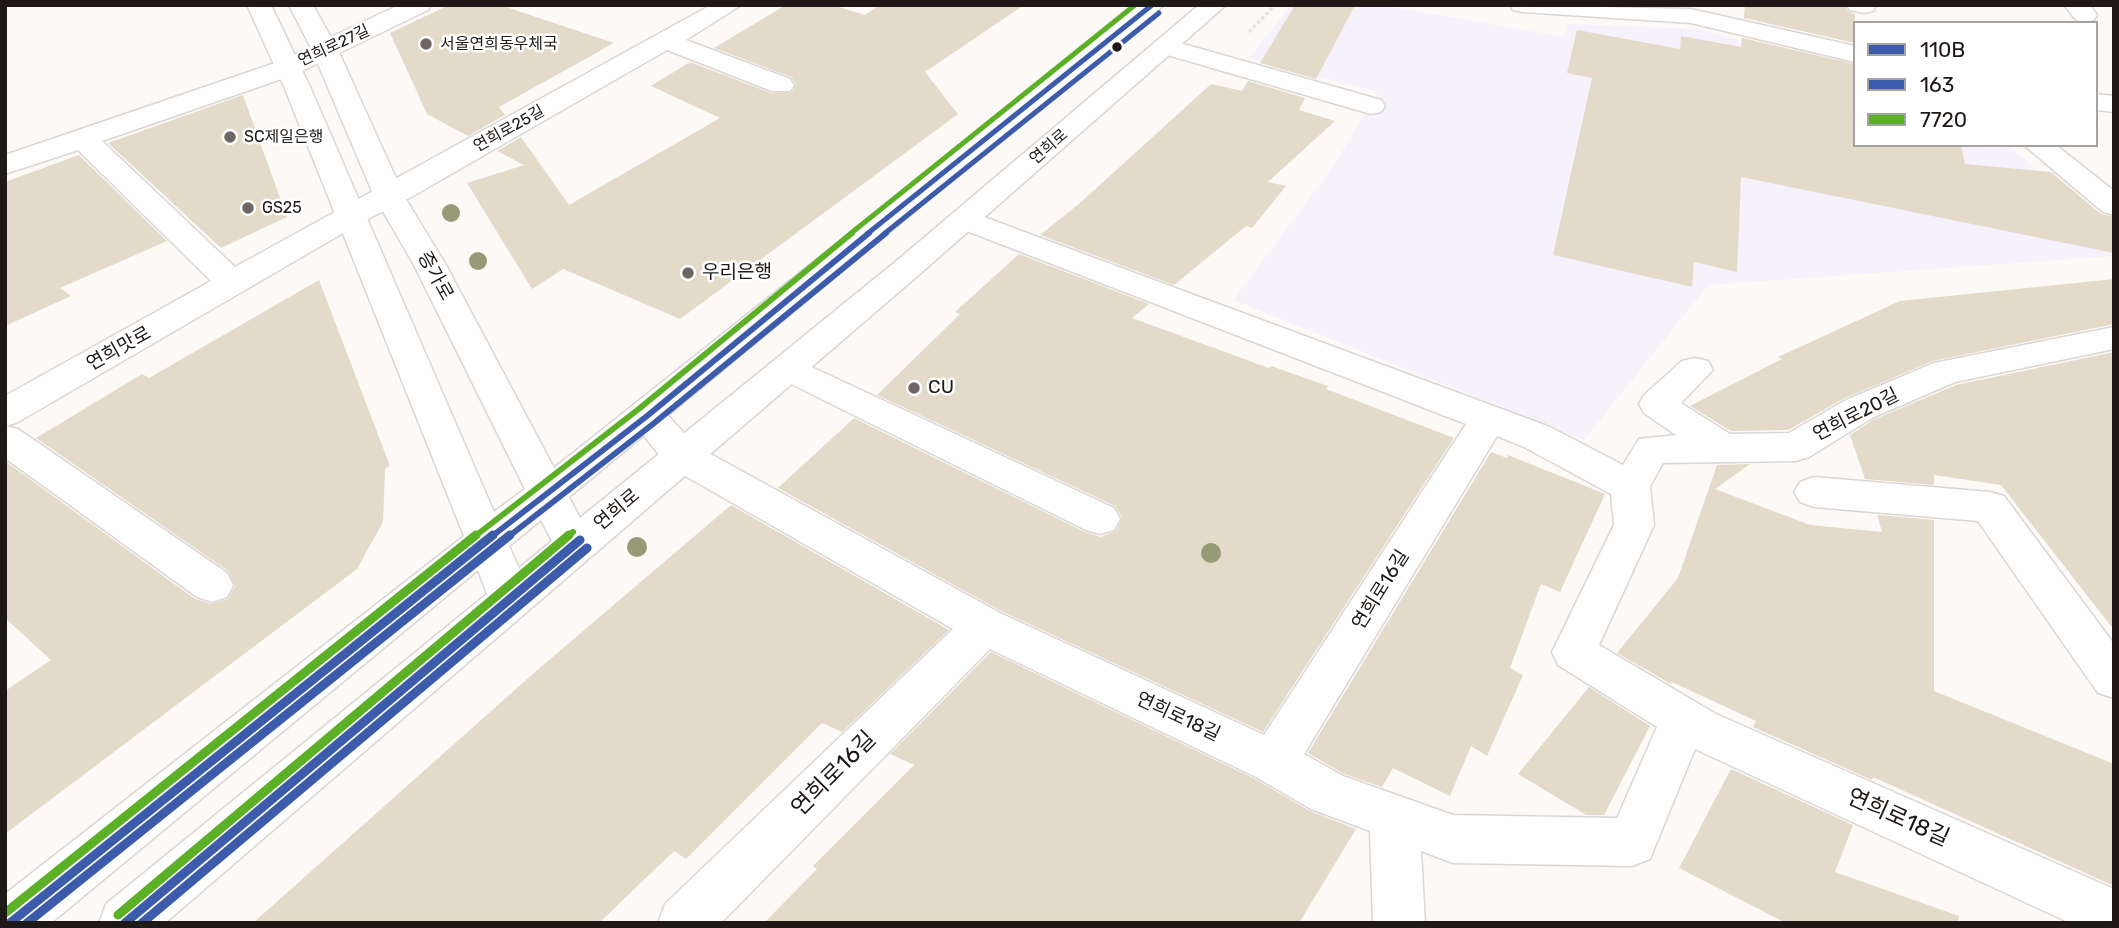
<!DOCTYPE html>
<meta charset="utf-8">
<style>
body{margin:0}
#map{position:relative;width:2119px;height:928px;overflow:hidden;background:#fcf9f7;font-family:Rubik,sans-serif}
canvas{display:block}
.frame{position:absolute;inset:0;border:7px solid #1e1916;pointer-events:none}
.legend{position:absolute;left:1853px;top:21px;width:245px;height:126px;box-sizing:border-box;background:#fff;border:2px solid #a5a3a2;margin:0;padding:9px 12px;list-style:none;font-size:21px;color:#1e1916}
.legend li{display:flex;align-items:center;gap:14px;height:35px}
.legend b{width:35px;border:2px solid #a5a3a2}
</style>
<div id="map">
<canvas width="2119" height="928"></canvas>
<div class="frame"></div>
<ul class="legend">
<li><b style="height:9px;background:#3d5bab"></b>110B</li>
<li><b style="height:9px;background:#3d5bab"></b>163</li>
<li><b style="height:9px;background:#5bb025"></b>7720</li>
</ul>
</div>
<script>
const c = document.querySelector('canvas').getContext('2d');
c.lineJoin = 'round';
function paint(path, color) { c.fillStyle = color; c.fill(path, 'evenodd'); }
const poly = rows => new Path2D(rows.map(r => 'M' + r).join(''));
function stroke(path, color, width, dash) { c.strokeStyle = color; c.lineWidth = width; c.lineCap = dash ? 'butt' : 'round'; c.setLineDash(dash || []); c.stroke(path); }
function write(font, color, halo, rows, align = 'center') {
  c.font = font + ' Rubik,"Noto Sans KR",sans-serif'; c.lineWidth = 5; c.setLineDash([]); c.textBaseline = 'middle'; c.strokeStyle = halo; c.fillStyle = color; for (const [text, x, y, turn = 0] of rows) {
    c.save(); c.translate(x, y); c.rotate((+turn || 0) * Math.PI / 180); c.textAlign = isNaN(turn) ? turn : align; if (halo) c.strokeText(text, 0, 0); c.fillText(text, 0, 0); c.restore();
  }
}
paint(poly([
 [1291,5,1381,5,1564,37,1567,24,1696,29,1855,70,1855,145,2008,145,2114,239,2114,256,1708,285,1584,440,1233,300,1332,168,1378,92,1249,58]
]), '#f6f2fb');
paint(poly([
 [449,5,500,5,614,43,499,107,505,115,468,136,427,114,390,33],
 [786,5,833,5,865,15,880,5,1024,5,925,72,958,114,680,319,563,269,532,289,467,183,524,165,497,151,521,137,569,205,720,118,651,86,690,62,771,93,792,92,796,84,791,77,714,48],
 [1295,5,1355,5,1316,79,1260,63],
 [1745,5,1845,5,1848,11,1855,14,1855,43,1744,18],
 [1577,30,1680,49,1681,36,1741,47,1742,38,1855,64,1855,145,1961,145,1965,164,2051,172,2101,214,2114,217,2114,253,1741,177,1737,272,1694,262,1692,287,1553,255,1592,78,1567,73],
 [1248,81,1305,98,1299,110,1335,121,1268,182,1286,186,1252,228,1246,226,1174,285,1040,235,1080,203,1211,84,1242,91],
 [243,95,287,217,221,248,108,143],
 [79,155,167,241,60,288,71,296,5,326,5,182],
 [1019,254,1149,304,1132,318,1269,368,1271,366,1328,386,1326,389,1454,438,1263,732,1001,611,778,488,854,418,1085,532,1101,537,1116,531,1122,518,1115,506,877,395,960,314,955,312],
 [2114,279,2114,324,1933,361,1845,398,1788,430,1731,431,1690,406,1782,359,1778,357,1900,301],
 [319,280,390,466,385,469,383,522,357,569,5,834,5,691,51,660,5,618,5,461,195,599,211,604,228,599,235,586,228,571,36,438,142,374,149,378],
 [2114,352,2114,630,2001,485,1934,475,1934,485,1865,479,1850,435,1873,420,1956,385],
 [1491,452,1507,458,1508,455,1605,494,1560,592,1541,584,1510,668,1523,675,1487,756,1471,746,1450,796,1393,768,1382,787,1344,774,1308,753],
 [1750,464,1715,489,1810,525,1882,532,1877,515,1934,520,1934,691,2114,764,2114,886,1873,777,1872,780,1753,727,1756,721,1672,682,1671,684,1617,653,1678,578,1717,465],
 [731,505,949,630,842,732,822,723,686,859,674,851,599,923,253,923,535,672],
 [991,652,1255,779,1310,811,1356,829,1299,923,764,923,817,869,813,866,914,765,890,754],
 [1589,687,1650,726,1604,815,1586,815,1518,774],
 [1731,769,1853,825,1835,872,1959,916,1958,923,1786,923,1679,868]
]), '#e4dac9');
const minor = poly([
 [399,5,431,5,428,10,296,74,102,141,235,267,711,5,741,5,686,40,790,79,794,85,790,91,772,91,667,50,413,196,362,222,18,422,6,426,18,429,227,573,233,585,227,597,212,602,197,597,5,458,5,396,211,281,78,150,5,174,5,155,278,62,399,5],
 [1510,5,1691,9,1855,46,1855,62,1691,23,1522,12,1513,10,1510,5],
 [1847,5,1876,5,1876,6,1873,11,1864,13,1850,10,1847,5],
 [2064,5,2090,5,2097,15,2094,20,2085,22,2076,20,2064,5],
 [1166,39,1381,100,1385,106,1381,112,1371,114,1157,52,1153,47,1157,42,1166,39],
 [2096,94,2114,96,2114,112,2096,110,2096,94],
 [2024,145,2056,145,2114,191,2114,215,2103,212,2024,145],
 [965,210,1550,427,1623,465,1639,439,1676,435,1644,413,1639,404,1644,395,1682,361,1695,358,1708,361,1713,370,1681,403,1730,434,1789,433,1846,400,1934,363,2114,327,2114,349,1955,382,1872,418,1809,457,1796,461,1663,463,1650,486,1654,525,1599,645,1716,714,2114,889,2114,923,2070,923,1695,749,1650,859,1632,866,1453,863,1421,851,1425,923,1373,923,1370,831,1311,809,1256,777,990,649,721,923,658,923,665,904,953,629,668,466,628,416,634,407,647,403,660,407,696,446,1000,613,1264,735,1466,424,954,226,950,219,954,212,965,210],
 [1497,436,1524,447,1611,494,1614,525,1552,652,1558,665,1657,727,1617,818,1453,815,1343,776,1304,754,1497,436],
 [788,356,1114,508,1120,519,1114,530,1100,534,1086,530,775,376,770,368,775,360,788,356],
 [1814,477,1990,492,2004,496,2114,644,2114,698,2098,693,1978,521,1814,507,1800,502,1794,492,1800,482,1814,477]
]);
const major = poly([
 [247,5,271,5,311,89,494,512,525,489,414,265,374,196,312,50,289,5,313,5,338,50,404,196,446,265,554,468,1137,5,1164,5,569,497,580,518,900,258,1199,5,1226,5,922,272,165,923,99,923,106,904,487,594,478,570,51,923,5,923,5,894,464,536,285,89,247,5],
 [541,520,552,541,519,568,509,546,541,520]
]);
stroke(minor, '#dad6d4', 3);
stroke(major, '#dad6d4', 3);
stroke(poly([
 [1249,32,1275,5]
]), '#e5e4e3', 3.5, [3.5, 2.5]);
paint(minor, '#fffefe');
paint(major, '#fffefe');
stroke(poly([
 [867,234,1152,5]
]), '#3d5bab', 5);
stroke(poly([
 [491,537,647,416,869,233]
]), '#3d5bab', 6);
stroke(poly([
 [10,923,493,535],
 [125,923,580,540]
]), '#3d5bab', 9);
stroke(poly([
 [884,234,1159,13]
]), '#3d5bab', 5);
stroke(poly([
 [508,537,653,424,886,233]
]), '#3d5bab', 6);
stroke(poly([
 [27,923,510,535],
 [142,923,587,548]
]), '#3d5bab', 9);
stroke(poly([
 [850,234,1135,5]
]), '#5bb025', 5);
stroke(poly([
 [474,537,640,408,852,233],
 [567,537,573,532]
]), '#5bb025', 6);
stroke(poly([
 [5,913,476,535],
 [118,915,569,535]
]), '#5bb025', 9);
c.fillStyle = '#979a76';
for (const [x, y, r] of [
 [451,213,9],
 [478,261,9],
 [637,547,10],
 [1211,553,10]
]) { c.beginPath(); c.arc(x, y, r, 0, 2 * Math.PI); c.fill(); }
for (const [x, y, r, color] of [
 [426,44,7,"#6c6765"],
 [1117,47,6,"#1e1916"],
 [230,137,7,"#6c6765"],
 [248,208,7,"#6c6765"],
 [688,273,7,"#6c6765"],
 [914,388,7,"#6c6765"]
]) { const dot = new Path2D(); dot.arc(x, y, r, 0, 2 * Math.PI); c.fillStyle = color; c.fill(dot); stroke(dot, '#fff', 2.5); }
write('16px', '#1e1916', '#fff', [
 ["서울연희동우체국",440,44],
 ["SC제일은행",244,137],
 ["GS25",262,208]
], 'left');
write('16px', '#1e1916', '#fff', [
 ["연희로27길",334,46,-25],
 ["연희로25길",509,129,-29],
 ["연희로",1049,147,-41]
]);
write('19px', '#1e1916', '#fff', [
 ["우리은행",702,273],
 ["CU",928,388]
], 'left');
write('19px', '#1e1916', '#fff', [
 ["증가로",435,276,61],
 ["연희맛로",119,349,-29],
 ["연희로20길",1856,415,-27],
 ["연희로",617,510,-40],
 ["연희로16길",1381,590,-58],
 ["연희로18길",1178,717,25]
]);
write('23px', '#1e1916', '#fff', [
 ["연희로16길",834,774,-45],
 ["연희로18길",1898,818,24]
]);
</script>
